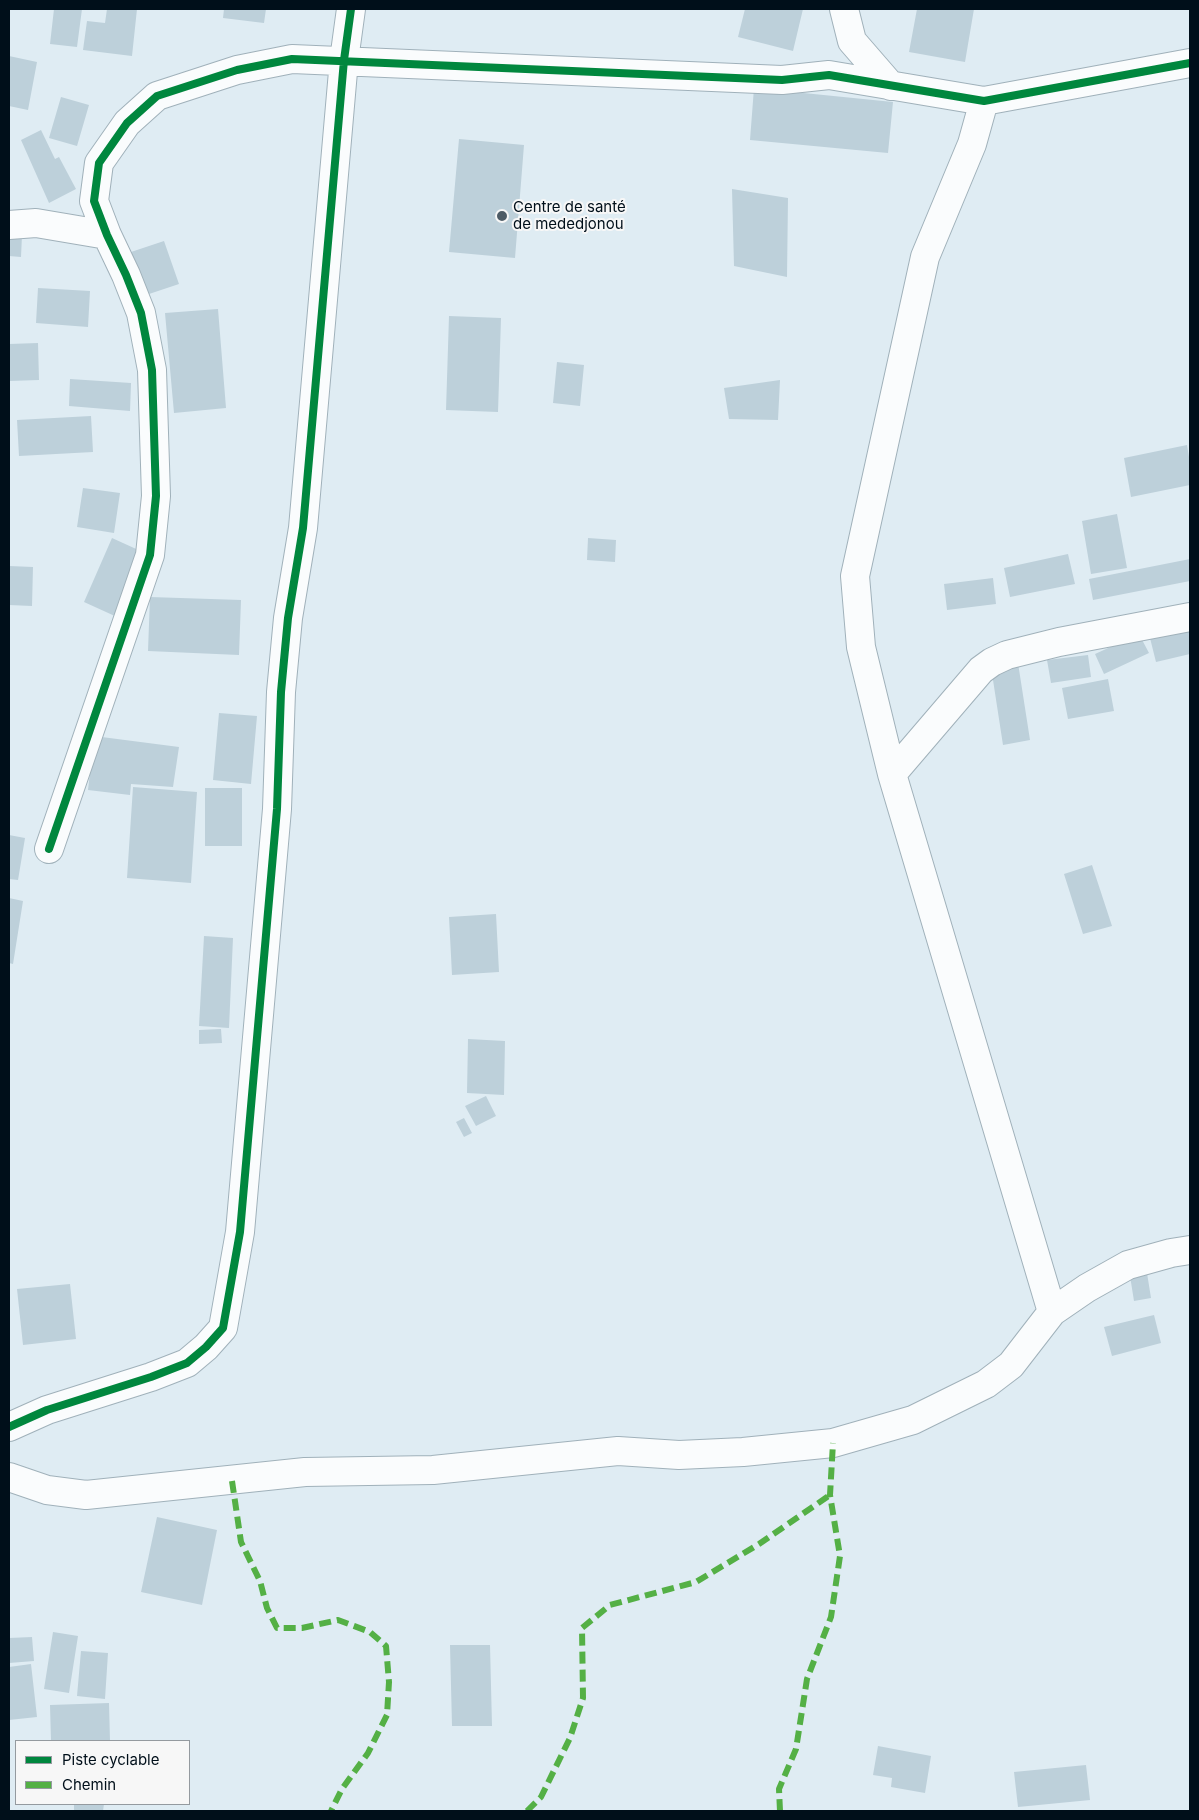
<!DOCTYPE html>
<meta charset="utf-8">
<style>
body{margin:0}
#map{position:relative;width:1199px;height:1820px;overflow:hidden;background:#dfecf3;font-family:Inter,sans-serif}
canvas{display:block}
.frame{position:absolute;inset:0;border:10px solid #000f1a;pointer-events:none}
.legend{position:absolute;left:15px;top:1740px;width:175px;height:65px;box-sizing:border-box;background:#f7f7f7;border:1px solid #949a9f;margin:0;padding:6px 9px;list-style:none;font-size:15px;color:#000f1a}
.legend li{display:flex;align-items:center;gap:10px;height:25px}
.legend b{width:25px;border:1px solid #949a9f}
</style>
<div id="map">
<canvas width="1199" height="1820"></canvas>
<div class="frame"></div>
<ul class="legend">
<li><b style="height:6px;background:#00873e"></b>Piste cyclable</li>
<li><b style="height:6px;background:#54b045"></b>Chemin</li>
</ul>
</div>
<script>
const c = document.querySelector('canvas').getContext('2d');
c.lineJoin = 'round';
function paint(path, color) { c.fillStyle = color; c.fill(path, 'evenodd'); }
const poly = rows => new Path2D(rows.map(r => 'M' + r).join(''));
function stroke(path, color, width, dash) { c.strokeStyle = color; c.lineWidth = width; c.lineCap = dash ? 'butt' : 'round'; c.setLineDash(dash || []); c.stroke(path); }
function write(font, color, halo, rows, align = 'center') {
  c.font = font + ' Inter,sans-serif'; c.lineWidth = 4; c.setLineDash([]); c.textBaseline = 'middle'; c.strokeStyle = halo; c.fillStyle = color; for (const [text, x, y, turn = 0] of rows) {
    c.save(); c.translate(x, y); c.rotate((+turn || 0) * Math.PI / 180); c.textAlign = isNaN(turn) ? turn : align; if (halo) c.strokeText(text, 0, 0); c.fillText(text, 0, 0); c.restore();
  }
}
paint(poly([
 [54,9,82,9,77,47,50,44],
 [107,9,137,9,132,56,83,50,87,21,105,23],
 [224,9,266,9,264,23,223,18],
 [745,9,803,9,793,51,738,37],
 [917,9,974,9,965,62,909,52],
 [9,56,37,62,28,110,9,106],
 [754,88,893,102,888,153,750,140],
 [61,97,89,105,77,146,49,138],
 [41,130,55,159,59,157,76,189,49,203,21,140],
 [459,139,524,145,515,258,449,252],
 [732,189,788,198,787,277,734,266],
 [9,234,22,235,21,257,9,256],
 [164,241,179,284,143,296,128,253],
 [38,288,90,291,88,327,36,323],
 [218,309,226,408,174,413,165,313],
 [449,316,501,318,498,412,446,410],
 [38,343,39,380,9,381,9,344],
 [557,362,584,365,580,406,553,403],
 [70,379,131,383,130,411,69,406],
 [780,380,778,420,729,419,724,388],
 [91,416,93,452,19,456,17,420],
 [1187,445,1190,463,1190,485,1131,497,1124,458],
 [83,488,120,493,114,533,77,527],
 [1117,514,1127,568,1091,574,1082,521],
 [112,538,145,553,117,617,84,602],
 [588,538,616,540,615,562,587,560],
 [1068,554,1075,584,1010,597,1004,568],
 [1190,559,1190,581,1093,600,1089,579],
 [9,566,33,567,32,606,9,605],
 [993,578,996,604,947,610,944,584],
 [150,597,241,600,239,655,148,651],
 [1190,624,1190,654,1156,662,1149,634],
 [1139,634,1149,653,1104,674,1095,654],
 [1088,655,1091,677,1051,683,1047,660],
 [1018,663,1030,740,1003,745,991,667],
 [1108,679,1114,711,1068,719,1062,688],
 [219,713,257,716,251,784,213,780],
 [94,736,179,747,173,787,131,784,130,795,88,790],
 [133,787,197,792,191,883,127,878],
 [205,788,242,788,242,846,205,846],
 [9,835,25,838,18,880,9,879],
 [1092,865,1112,926,1083,934,1064,874],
 [9,898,23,901,13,964,9,963],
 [496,914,499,972,452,975,449,917],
 [204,936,233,938,229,1028,199,1026],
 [221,1029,222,1043,199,1044,199,1030],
 [468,1039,505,1041,504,1095,467,1093],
 [486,1096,496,1116,476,1126,465,1106],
 [464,1118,472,1133,464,1137,456,1122],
 [1147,1273,1151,1298,1134,1301,1130,1276],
 [70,1284,76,1339,23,1345,17,1289],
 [1154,1315,1161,1343,1112,1356,1104,1327],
 [157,1517,217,1530,202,1605,141,1592],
 [53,1632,78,1636,69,1693,44,1689],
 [32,1637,34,1661,9,1663,9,1638],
 [450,1645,490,1645,492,1726,452,1726],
 [81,1651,108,1653,105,1699,77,1696],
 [31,1664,37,1717,9,1720,9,1667],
 [109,1703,110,1741,51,1741,50,1705],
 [878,1746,931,1756,925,1793,891,1787,892,1778,873,1775],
 [1086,1765,1090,1800,1018,1807,1014,1772],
 [74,1804,104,1804,103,1811,74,1811]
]), '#bdd0da');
const minor = poly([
 [844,9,852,41,891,86],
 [984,101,972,144,925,257,855,576,861,647,892,774,1052,1312],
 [9,225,36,223,107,235],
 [892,774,981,670,992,662,1007,655,1059,642,1190,617],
 [49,849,150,555,156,496,152,370,141,313,126,275,107,235,94,201,99,163,127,123,157,96,237,70,292,59,782,80,829,75,984,101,1190,63],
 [9,1427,47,1410,151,1377,187,1363,206,1347,223,1328,240,1232,277,809,281,692,288,618,303,528,344,60,351,9],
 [9,1477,47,1490,86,1495,305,1472,433,1470,618,1451,679,1455,743,1452,833,1443,913,1420,986,1384,1011,1365,1052,1312,1087,1288,1128,1265,1171,1253,1190,1250]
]);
stroke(minor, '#a0b1ba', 30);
stroke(minor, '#fafcfd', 28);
stroke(poly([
 [232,1481,241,1542,260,1581,267,1608,277,1628,302,1628,338,1620,370,1632,386,1646,389,1682,387,1715,368,1753,342,1789,331,1811],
 [527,1811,541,1797,570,1738,583,1698,582,1628,610,1605,696,1582,759,1544,830,1495],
 [780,1811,779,1789,796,1749,807,1679,831,1617,840,1556,830,1495,833,1443]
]), '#54b045', 6, [12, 6]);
stroke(poly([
 [49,849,150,555,156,496,152,370,141,313,126,275,107,235,94,201,99,163,127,123,157,96,237,70,292,59,782,80,829,75,984,101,1190,63],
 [9,1427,47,1410,151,1377,187,1363,206,1347,223,1328,240,1232,277,809,281,692,288,618,303,528,344,60,351,9]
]), '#00873e', 8);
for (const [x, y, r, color] of [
 [502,216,6,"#4e5c66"]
]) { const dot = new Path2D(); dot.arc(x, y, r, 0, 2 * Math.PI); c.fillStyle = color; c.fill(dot); stroke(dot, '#f7f7f7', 2); }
write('15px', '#000f1a', '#f7f7f7', [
 ["Centre de santé",513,207],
 ["de mededjonou",513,224]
], 'left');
</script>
